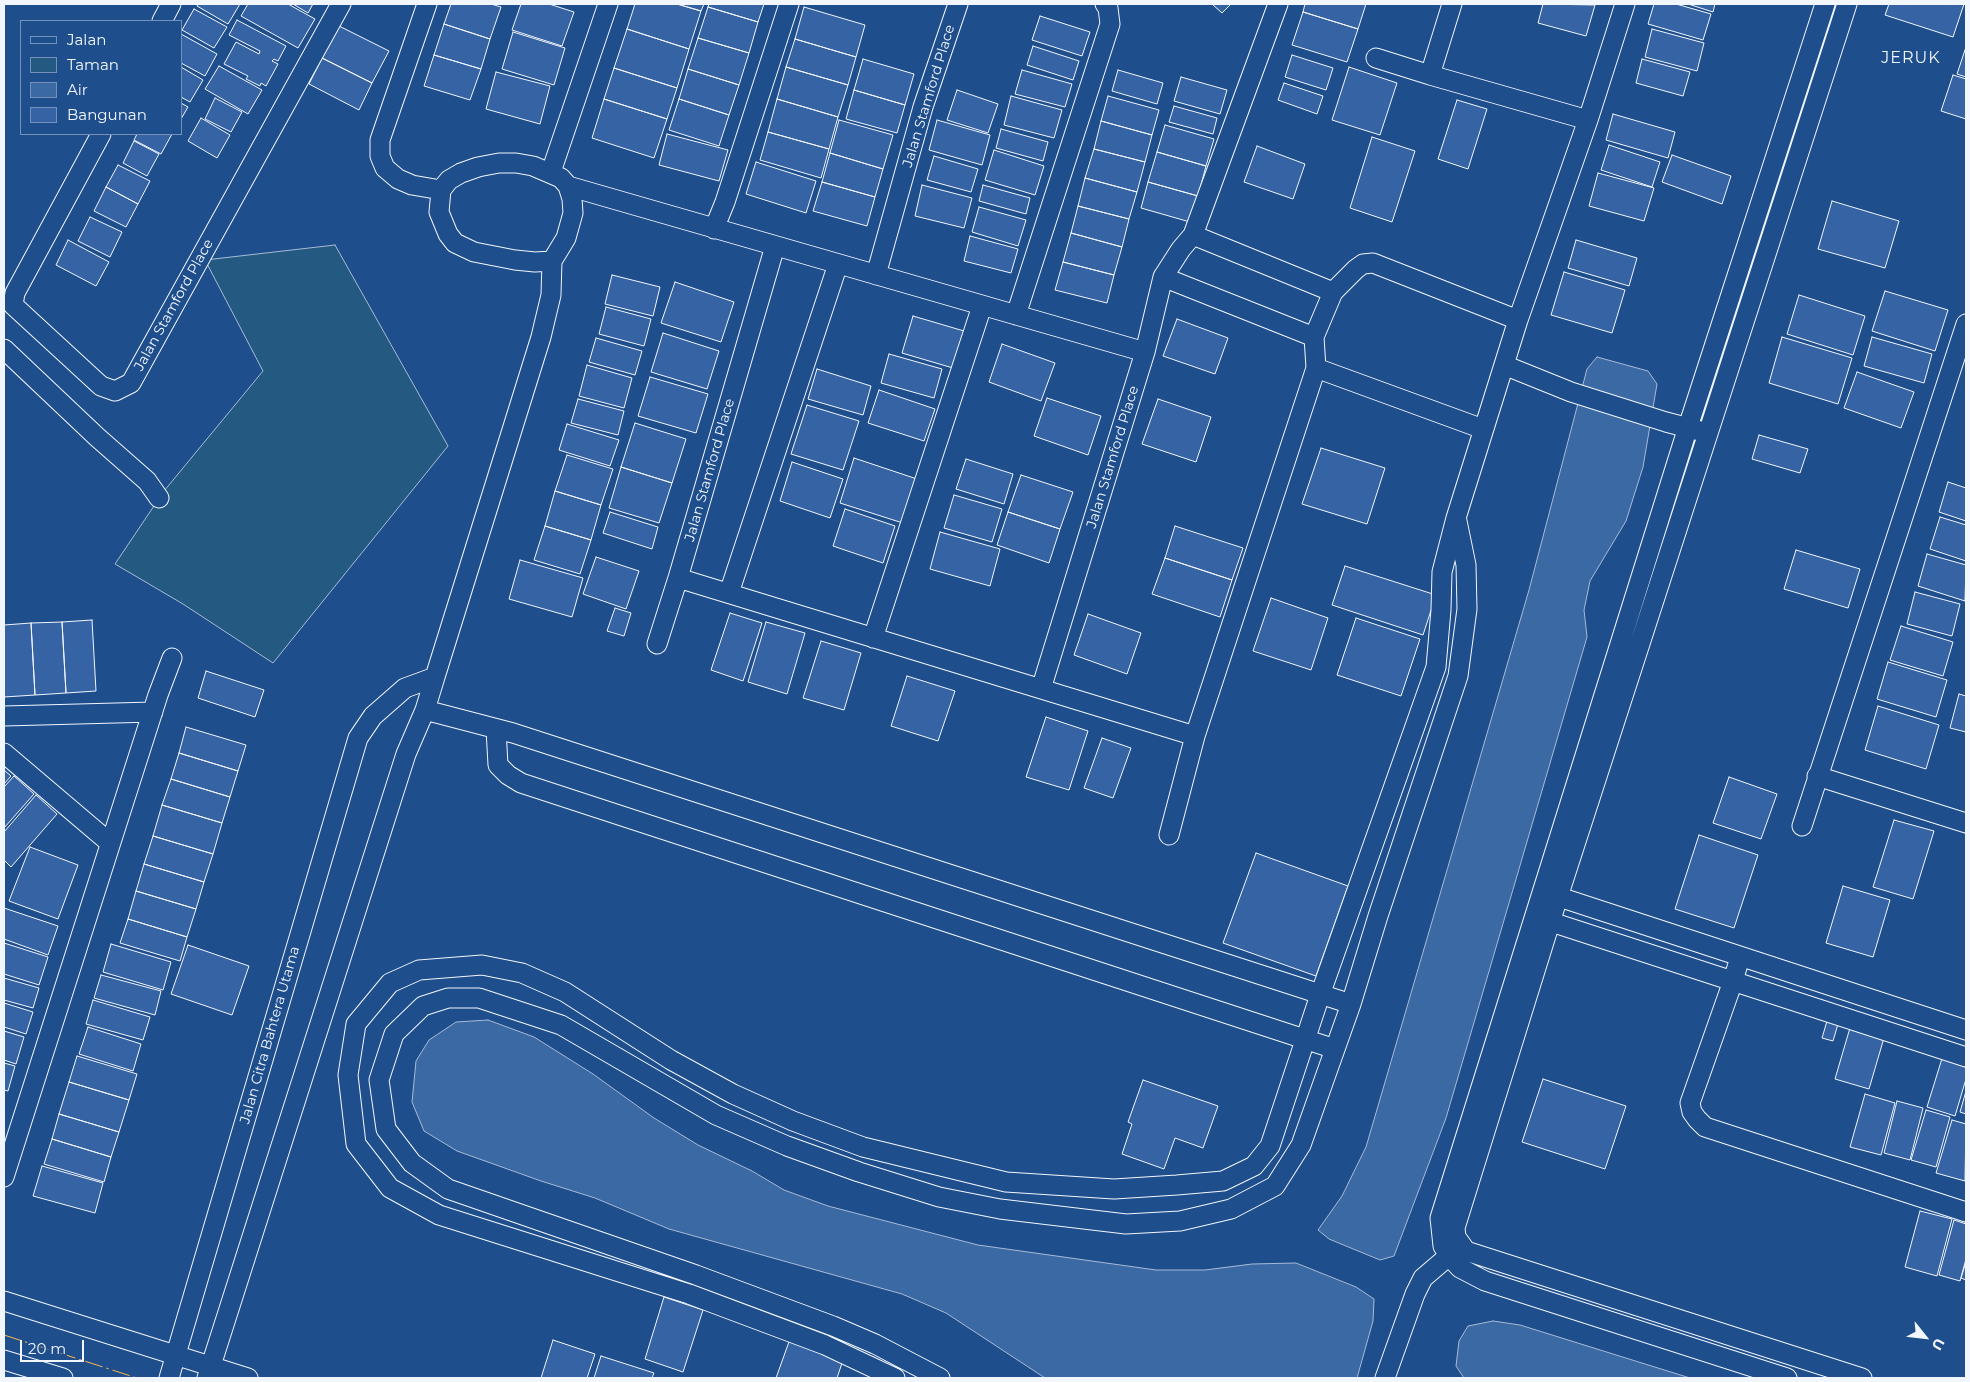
<!DOCTYPE html>
<style>
body{margin:0}
#map{position:relative;width:1970px;height:1382px;overflow:hidden;background:#1f4e8c;font-family:Montserrat,sans-serif}
canvas{display:block}
.frame{position:absolute;inset:0;border:5px solid #f2f6ff;pointer-events:none}
.legend{position:absolute;left:20px;top:20px;width:162px;height:115px;box-sizing:border-box;background:#1f4e8c;border:1px solid #7391ba;margin:0;padding:6px 9px;list-style:none;font-size:15px;color:#f2f6ff}
.legend li{display:flex;align-items:center;gap:10px;height:25px}
.legend b{width:25px;border:1px solid #7391ba}
.north{position:absolute;left:1900px;top:1312px;width:50px;height:50px;-webkit-text-stroke:4px #1f4e8c;paint-order:stroke;rotate:119deg;font-size:14px;font-weight:700;line-height:20px;text-align:center;color:#f2f6ff}
.north::after{content:'';display:block;margin:auto;width:18px;height:22px;background:#f2f6ff;clip-path:polygon(50% 0,100% 100%,50% 72%,0 100%)}
.scale{position:absolute;left:20px;top:1340px;width:64px;height:22px;box-sizing:border-box;border:2px solid #f2f6ff;border-top:0;padding-left:6px;font-size:15px;line-height:18px;white-space:nowrap;color:#f2f6ff;-webkit-text-stroke:4px #1f4e8c;paint-order:stroke}
</style>
<div id="map">
<canvas width="1970" height="1382"></canvas>
<div class="frame"></div>
<ul class="legend">
<li><b style="height:6px;background:#1f4e8c"></b>Jalan</li>
<li><b style="height:14px;background:#245a82"></b>Taman</li>
<li><b style="height:14px;background:#3b69a3"></b>Air</li>
<li><b style="height:14px;background:#3563a3"></b>Bangunan</li>
</ul>
<div class="north">U</div>
<div class="scale">20 m</div>
</div>
<script>
const c = document.querySelector('canvas').getContext('2d');
c.lineJoin = 'round';
function paint(path, color) { c.fillStyle = color; c.fill(path, 'evenodd'); }
const poly = rows => new Path2D(rows.map(r => 'M' + r).join(''));
function stroke(path, color, width, dash) { c.strokeStyle = color; c.lineWidth = width; c.lineCap = dash ? 'butt' : 'round'; c.setLineDash(dash || []); c.stroke(path); }
function write(font, color, halo, rows, align = 'center') {
  c.font = font + ' Montserrat,sans-serif'; c.lineWidth = 4; c.setLineDash([]); c.textBaseline = 'middle'; c.strokeStyle = halo; c.fillStyle = color; for (const [text, x, y, turn = 0] of rows) {
    c.save(); c.translate(x, y); c.rotate((+turn || 0) * Math.PI / 180); c.textAlign = isNaN(turn) ? turn : align; if (halo) c.strokeText(text, 0, 0); c.fillText(text, 0, 0); c.restore();
  }
}
const green = poly([
 [335,245,448,446,273,663,183,604,115,564,164,491,263,371,205,260,335,245]
]);
paint(green, '#245a82');
stroke(green, '#a8bbd7', 1);
const water = poly([
 [1597,357,1648,371,1657,384,1643,467,1626,521,1590,581,1584,610,1587,637,1446,1118,1394,1256,1380,1260,1329,1239,1318,1230,1342,1196,1366,1147,1529,590,1587,369,1597,357],
 [488,1020,534,1037,593,1074,654,1118,698,1145,752,1171,784,1190,828,1206,978,1245,1156,1270,1205,1270,1252,1264,1296,1263,1356,1287,1374,1299,1373,1321,1357,1378,1045,1378,946,1313,902,1294,669,1229,595,1198,541,1181,457,1151,424,1131,412,1102,416,1061,429,1040,456,1022,488,1020],
 [1493,1321,1520,1325,1690,1378,1464,1378,1456,1366,1459,1341,1468,1326,1493,1321]
]);
paint(water, '#3b69a3');
stroke(water, '#a8bbd7', 1);
const building = poly([
 [198,4,240,4,228,24,197,6,198,4],
 [248,4,288,4,315,19,298,48,241,16,248,4],
 [293,4,313,4,308,13,293,4],
 [451,4,491,4,501,7,490,39,444,24,451,4],
 [521,4,549,4,574,12,562,46,512,30,521,4],
 [635,4,677,4,701,11,689,49,627,29,635,4],
 [677,4,704,4,701,11,677,4],
 [709,4,764,4,758,22,708,7,709,4],
 [1212,4,1231,4,1222,13,1212,4],
 [1305,4,1366,4,1358,29,1303,12,1305,4],
 [1543,4,1595,5,1586,36,1538,23,1543,4],
 [1654,4,1676,4,1711,14,1703,40,1648,24,1654,4],
 [1688,4,1715,4,1713,12,1688,4],
 [1889,4,1964,4,1953,37,1885,15,1889,4],
 [708,7,758,22,749,53,698,38,708,7],
 [804,7,865,25,856,57,795,39,804,7],
 [194,9,227,27,214,48,182,30,194,9],
 [1303,12,1358,29,1347,62,1292,45,1303,12],
 [1040,16,1090,32,1082,56,1032,40,1040,16],
 [237,20,286,46,278,61,274,59,272,61,278,64,266,86,261,83,260,86,246,79,248,76,224,64,236,42,259,54,260,51,229,35,237,20],
 [444,24,490,39,481,69,434,55,444,24],
 [339,26,389,51,372,83,322,58,339,26],
 [627,29,689,49,677,88,614,68,627,29],
 [1652,29,1704,43,1697,71,1645,57,1652,29],
 [513,32,565,48,554,85,502,69,513,32],
 [181,34,217,54,205,76,181,63,181,34],
 [698,38,749,53,739,85,688,69,698,38],
 [795,39,856,57,848,85,786,67,795,39],
 [1033,46,1079,61,1073,80,1027,65,1033,46],
 [1966,47,1966,77,1957,74,1966,47],
 [434,55,481,69,470,100,424,86,434,55],
 [1292,55,1333,68,1326,90,1285,77,1292,55],
 [322,58,372,83,359,110,309,84,322,58],
 [863,59,914,74,905,105,854,90,863,59],
 [1642,59,1690,72,1683,96,1636,83,1642,59],
 [219,66,262,90,248,114,205,89,219,66],
 [181,67,203,80,190,102,181,97,181,67],
 [786,67,848,85,838,117,777,99,786,67],
 [1349,67,1397,83,1380,135,1332,120,1349,67],
 [614,68,677,88,667,119,604,99,614,68],
 [688,69,739,85,729,115,679,99,688,69],
 [1022,70,1072,84,1065,107,1015,94,1022,70],
 [1118,70,1163,83,1157,104,1112,91,1118,70],
 [496,72,550,86,540,124,486,109,496,72],
 [1953,75,1966,79,1966,119,1941,111,1953,75],
 [1181,77,1227,90,1220,114,1174,101,1181,77],
 [1284,83,1323,96,1317,114,1278,100,1284,83],
 [854,90,905,105,897,133,846,119,854,90],
 [957,90,998,104,988,133,947,120,957,90],
 [1011,96,1062,110,1054,138,1004,125,1011,96],
 [1108,96,1159,110,1152,135,1101,121,1108,96],
 [215,98,242,112,231,132,205,119,215,98],
 [604,99,667,119,654,158,592,138,604,99],
 [679,99,729,115,719,146,669,130,679,99],
 [777,99,838,117,829,149,768,132,777,99],
 [1457,100,1487,109,1468,169,1438,159,1457,100],
 [181,103,188,107,181,119,181,103],
 [1174,106,1217,118,1213,134,1169,122,1174,106],
 [1613,114,1675,132,1668,158,1606,140,1613,114],
 [201,118,230,135,217,158,188,141,201,118],
 [839,120,893,135,883,169,830,153,839,120],
 [937,120,990,135,982,165,929,150,937,120],
 [1101,121,1152,135,1145,162,1094,149,1101,121],
 [1165,125,1214,139,1206,166,1157,152,1165,125],
 [1001,129,1048,142,1043,161,996,148,1001,129],
 [768,132,829,149,821,178,760,160,768,132],
 [137,134,172,134,161,154,134,140,137,134],
 [667,134,728,150,719,181,659,165,667,134],
 [1372,137,1415,151,1392,222,1350,208,1372,137],
 [134,141,159,154,147,176,123,163,134,141],
 [1609,145,1660,162,1652,187,1601,170,1609,145],
 [1257,146,1305,164,1293,199,1244,182,1257,146],
 [1094,149,1145,162,1137,192,1085,178,1094,149],
 [994,150,1044,166,1035,195,985,180,994,150],
 [1157,152,1206,166,1198,196,1148,182,1157,152],
 [830,153,883,169,875,197,822,182,830,153],
 [1672,155,1731,176,1722,204,1662,182,1672,155],
 [934,156,978,169,971,192,927,180,934,156],
 [756,162,816,181,806,213,746,194,756,162],
 [118,165,150,181,138,204,106,187,118,165],
 [1598,173,1654,188,1644,221,1589,206,1598,173],
 [1085,178,1137,192,1129,219,1078,206,1085,178],
 [822,182,875,197,867,226,813,211,822,182],
 [1148,182,1198,196,1190,222,1141,208,1148,182],
 [922,185,972,198,964,228,915,216,922,185],
 [983,185,1030,198,1026,214,979,201,983,185],
 [106,187,138,204,126,227,94,211,106,187],
 [1832,201,1899,221,1885,268,1818,249,1832,201],
 [1078,206,1129,219,1122,247,1071,233,1078,206],
 [979,207,1026,220,1018,246,972,232,979,207],
 [90,217,122,232,110,257,78,241,90,217],
 [1071,233,1122,247,1114,275,1063,262,1071,233],
 [970,236,1018,249,1011,273,964,261,970,236],
 [68,240,109,262,96,286,56,265,68,240],
 [1576,240,1637,258,1629,286,1568,268,1576,240],
 [1063,262,1114,275,1107,303,1055,290,1063,262],
 [1564,272,1625,290,1612,333,1551,315,1564,272],
 [612,275,660,287,653,316,605,304,612,275],
 [675,282,734,302,721,342,661,323,675,282],
 [1885,291,1948,310,1935,351,1872,331,1885,291],
 [1799,295,1865,316,1853,355,1787,334,1799,295],
 [606,307,651,319,644,346,599,334,606,307],
 [913,316,964,331,953,368,902,353,913,316],
 [1177,319,1228,338,1215,374,1163,356,1177,319],
 [663,333,719,351,707,389,651,372,663,333],
 [1782,337,1852,358,1838,404,1769,383,1782,337],
 [1872,337,1932,354,1924,383,1864,366,1872,337],
 [596,338,642,351,635,375,589,362,596,338],
 [1002,344,1055,363,1041,401,989,382,1002,344],
 [889,354,942,369,934,398,881,383,889,354],
 [587,365,632,378,624,408,579,396,587,365],
 [817,369,871,386,863,415,808,399,817,369],
 [1857,372,1914,392,1901,428,1844,408,1857,372],
 [650,377,708,394,696,433,638,416,650,377],
 [879,390,935,409,924,441,868,423,879,390],
 [1047,398,1101,416,1088,455,1034,436,1047,398],
 [578,399,624,411,618,435,571,423,578,399],
 [1158,399,1211,417,1196,462,1142,444,1158,399],
 [807,405,859,421,843,470,791,454,807,405],
 [635,423,686,439,672,483,621,467,635,423],
 [567,424,619,440,610,466,559,450,567,424],
 [1759,435,1808,449,1800,473,1752,459,1759,435],
 [1321,448,1385,468,1367,524,1302,504,1321,448],
 [567,455,613,469,601,505,555,491,567,455],
 [854,458,920,480,906,524,840,503,854,458],
 [966,459,1013,474,1004,504,956,489,966,459],
 [792,462,843,479,830,518,780,501,792,462],
 [621,467,672,483,659,523,609,508,621,467],
 [1021,475,1073,492,1060,529,1008,512,1021,475],
 [1948,482,1966,488,1966,521,1939,512,1948,482],
 [555,491,601,505,591,540,545,526,555,491],
 [954,495,1002,509,992,542,944,528,954,495],
 [845,509,895,526,883,563,833,546,845,509],
 [610,512,658,527,652,549,603,533,610,512],
 [1008,512,1060,529,1049,563,997,545,1008,512],
 [1940,517,1966,525,1966,561,1930,549,1940,517],
 [545,526,591,540,580,574,534,560,545,526],
 [1175,526,1243,548,1232,580,1165,558,1175,526],
 [940,532,1000,549,990,586,930,569,940,532],
 [1796,550,1860,569,1848,608,1784,589,1796,550],
 [1927,554,1966,565,1965,601,1918,586,1927,554],
 [596,557,639,571,626,609,583,594,596,557],
 [1165,558,1232,580,1220,617,1152,594,1165,558],
 [520,560,583,578,572,617,509,599,520,560],
 [1345,566,1436,595,1423,635,1332,605,1345,566],
 [1915,592,1960,604,1952,636,1907,624,1915,592],
 [1271,598,1328,618,1311,670,1253,651,1271,598],
 [615,608,631,613,624,636,607,631,615,608],
 [730,613,762,623,743,681,711,670,730,613],
 [1088,614,1141,633,1127,674,1074,655,1088,614],
 [1356,618,1420,639,1401,696,1337,675,1356,618],
 [92,620,96,691,66,693,62,622,92,620],
 [62,622,66,693,35,695,31,623,62,622],
 [766,622,805,633,787,694,748,682,766,622],
 [31,623,35,695,4,697,4,625,31,623],
 [1901,626,1953,642,1943,676,1890,660,1901,626],
 [821,641,861,653,844,710,803,698,821,641],
 [1888,662,1947,680,1936,717,1877,699,1888,662],
 [206,671,264,690,255,717,198,698,206,671],
 [907,676,955,691,938,741,891,726,907,676],
 [1959,694,1966,696,1966,732,1950,728,1959,694],
 [1878,706,1939,725,1926,769,1865,750,1878,706],
 [1046,717,1088,731,1069,790,1026,777,1046,717],
 [186,727,246,745,238,771,179,753,186,727],
 [1102,738,1131,748,1113,798,1084,788,1102,738],
 [179,753,238,771,230,797,171,779,179,753],
 [4,770,11,776,4,784,4,770],
 [14,776,34,794,4,828,4,787,14,776],
 [1729,777,1777,794,1761,839,1713,823,1729,777],
 [171,779,230,797,222,823,162,805,171,779],
 [36,795,57,814,11,867,4,860,4,832,36,795],
 [162,805,222,823,213,854,153,836,162,805],
 [1894,820,1934,831,1913,899,1873,887,1894,820],
 [1699,835,1758,855,1734,928,1675,909,1699,835],
 [153,836,213,854,204,882,144,864,153,836],
 [30,847,78,865,58,919,9,901,30,847],
 [1256,853,1348,886,1316,976,1223,943,1256,853],
 [144,864,204,882,196,909,136,891,144,864],
 [1843,886,1890,900,1873,957,1826,943,1843,886],
 [136,891,196,909,187,937,128,919,136,891],
 [4,908,58,926,48,955,4,939,4,908],
 [128,919,187,937,180,961,120,943,128,919],
 [4,943,48,957,39,985,4,974,4,943],
 [111,944,171,962,163,990,103,972,111,944],
 [188,945,249,966,232,1015,171,994,188,945],
 [101,975,161,991,155,1015,94,998,101,975],
 [4,978,39,988,33,1008,4,1000,4,978],
 [93,1000,150,1017,143,1040,86,1024,93,1000],
 [4,1003,33,1012,26,1034,4,1027,4,1003],
 [1827,1021,1838,1024,1833,1041,1822,1038,1827,1021],
 [1852,1021,1886,1031,1869,1089,1835,1079,1852,1021],
 [88,1027,141,1044,133,1071,79,1054,88,1027],
 [4,1031,24,1037,16,1064,4,1060,4,1031],
 [1944,1052,1966,1058,1966,1079,1955,1116,1927,1107,1944,1052],
 [77,1056,137,1074,129,1100,69,1082,77,1056],
 [4,1063,15,1066,8,1091,4,1090,4,1063],
 [1543,1079,1626,1106,1605,1169,1522,1142,1543,1079],
 [1143,1080,1218,1106,1203,1148,1175,1138,1164,1169,1122,1154,1132,1124,1128,1122,1143,1080],
 [69,1082,129,1100,119,1132,59,1114,69,1082],
 [1966,1091,1966,1114,1960,1112,1966,1091],
 [1865,1094,1895,1103,1881,1155,1850,1147,1865,1094],
 [1897,1101,1923,1108,1910,1160,1884,1153,1897,1101],
 [1926,1110,1950,1117,1936,1167,1911,1160,1926,1110],
 [59,1114,119,1132,111,1157,52,1139,59,1114],
 [1952,1120,1966,1124,1965,1181,1936,1173,1952,1120],
 [52,1139,111,1157,104,1182,44,1164,52,1139],
 [42,1166,103,1183,95,1213,33,1196,42,1166],
 [1920,1211,1952,1219,1937,1276,1905,1267,1920,1211],
 [1954,1220,1966,1224,1966,1259,1960,1281,1939,1275,1954,1220],
 [1966,1262,1966,1280,1961,1278,1966,1262],
 [664,1297,703,1310,683,1372,645,1359,664,1297],
 [790,1339,844,1357,837,1378,776,1378,790,1339],
 [553,1340,595,1354,587,1378,541,1378,553,1340],
 [601,1356,654,1373,652,1378,594,1378,601,1356]
]);
paint(building, '#3563a3');
stroke(building, '#f2f6ff', 1);
const street = poly([
 [427,4,380,140,380,156,385,168,398,179,412,185,441,190],
 [1847,4,1558,897,1455,1228,1456,1237,1466,1251,1862,1378],
 [162,21,171,4],
 [1376,58,1430,75,1588,120],
 [1430,75,1452,4],
 [101,134,15,293,13,305,101,386,115,391,131,383,341,4],
 [499,163,516,163,533,166,561,178,568,186,572,199,573,213,566,238,552,261,535,262,515,260,474,252,455,243,448,234,439,212,441,190,449,180,461,173,478,167,499,163],
 [551,172,608,4],
 [568,186,1145,352],
 [714,229,725,202,789,4],
 [1193,235,1333,292],
 [876,275,923,107,958,4],
 [1163,277,1314,337],
 [1016,315,1110,24,1108,8,1105,4],
 [4,349,97,437,147,481,159,498],
 [1504,365,1571,392,1666,422,1700,431],
 [1316,368,1483,429],
 [678,578,1195,736],
 [729,593,838,264],
 [873,638,982,306],
 [657,644,678,578,775,246],
 [435,677,541,337,551,295,552,261],
 [1041,689,1145,352,1163,277,1181,249,1193,235,1278,4],
 [425,710,513,733,1351,1004],
 [4,716,153,712],
 [496,729,498,765,508,775,521,783,1335,1049],
 [4,753,110,843],
 [1817,776,1966,823],
 [1802,826,1966,324],
 [1169,835,1195,736,1316,368,1314,337,1333,292,1356,269,1363,264,1373,263,1518,320],
 [1547,893,1966,1030],
 [1539,918,1966,1057],
 [1740,957,1733,981,1690,1103,1692,1112,1697,1119,1705,1127,1966,1212],
 [4,1177,158,695,172,658],
 [4,1301,248,1378],
 [4,1360,63,1378],
 [169,1378,358,738,373,716,405,688,435,677,425,710,406,754,207,1378],
 [895,1378,825,1345,689,1294,439,1215,390,1188,356,1144,348,1075,356,1024,390,983,419,970,482,965,522,973,565,992,671,1060,733,1094,793,1121,863,1147,1006,1182,1114,1189,1177,1185,1223,1181,1254,1166,1270,1146,1320,995,1436,667,1441,610,1442,572,1456,518,1518,320,1588,120,1625,4],
 [940,1378,875,1344,833,1326,696,1275,448,1189,412,1163,386,1129,379,1080,394,1034,423,1006,448,998,479,998,561,1025,716,1115,787,1146,859,1172,939,1197,1000,1209,1126,1224,1180,1221,1231,1209,1275,1186,1301,1145,1351,1004,1378,916,1458,676,1467,609,1466,565,1457,521],
 [1385,1378,1415,1294,1423,1278,1458,1248],
 [1787,1378,1485,1281,1460,1268,1449,1256,1443,1246,1440,1218,1688,427,1825,4]
]);
stroke(street, '#f2f6ff', 21);
stroke(street, '#1f4e8c', 19);
stroke(poly([
 [4,1335,137,1378]
]), '#ffb74d', 1, [18, 4, 2.5, 4]);
write('14px', '#f2f6ff', '#1f4e8c', [
 ["Jalan Stamford Place",929,96,-73],
 ["Jalan Stamford Place",174,305,-61],
 ["Jalan Stamford Place",1113,457,-73],
 ["Jalan Stamford Place",710,470,-74],
 ["Jalan Citra Bahtera Utama",270,1035,-74]
]);
c.letterSpacing = '1px';
write('16px', '#f2f6ff', '#1f4e8c', [
 ["JERUK",1911,58]
]);
c.letterSpacing = '0px';
</script>
